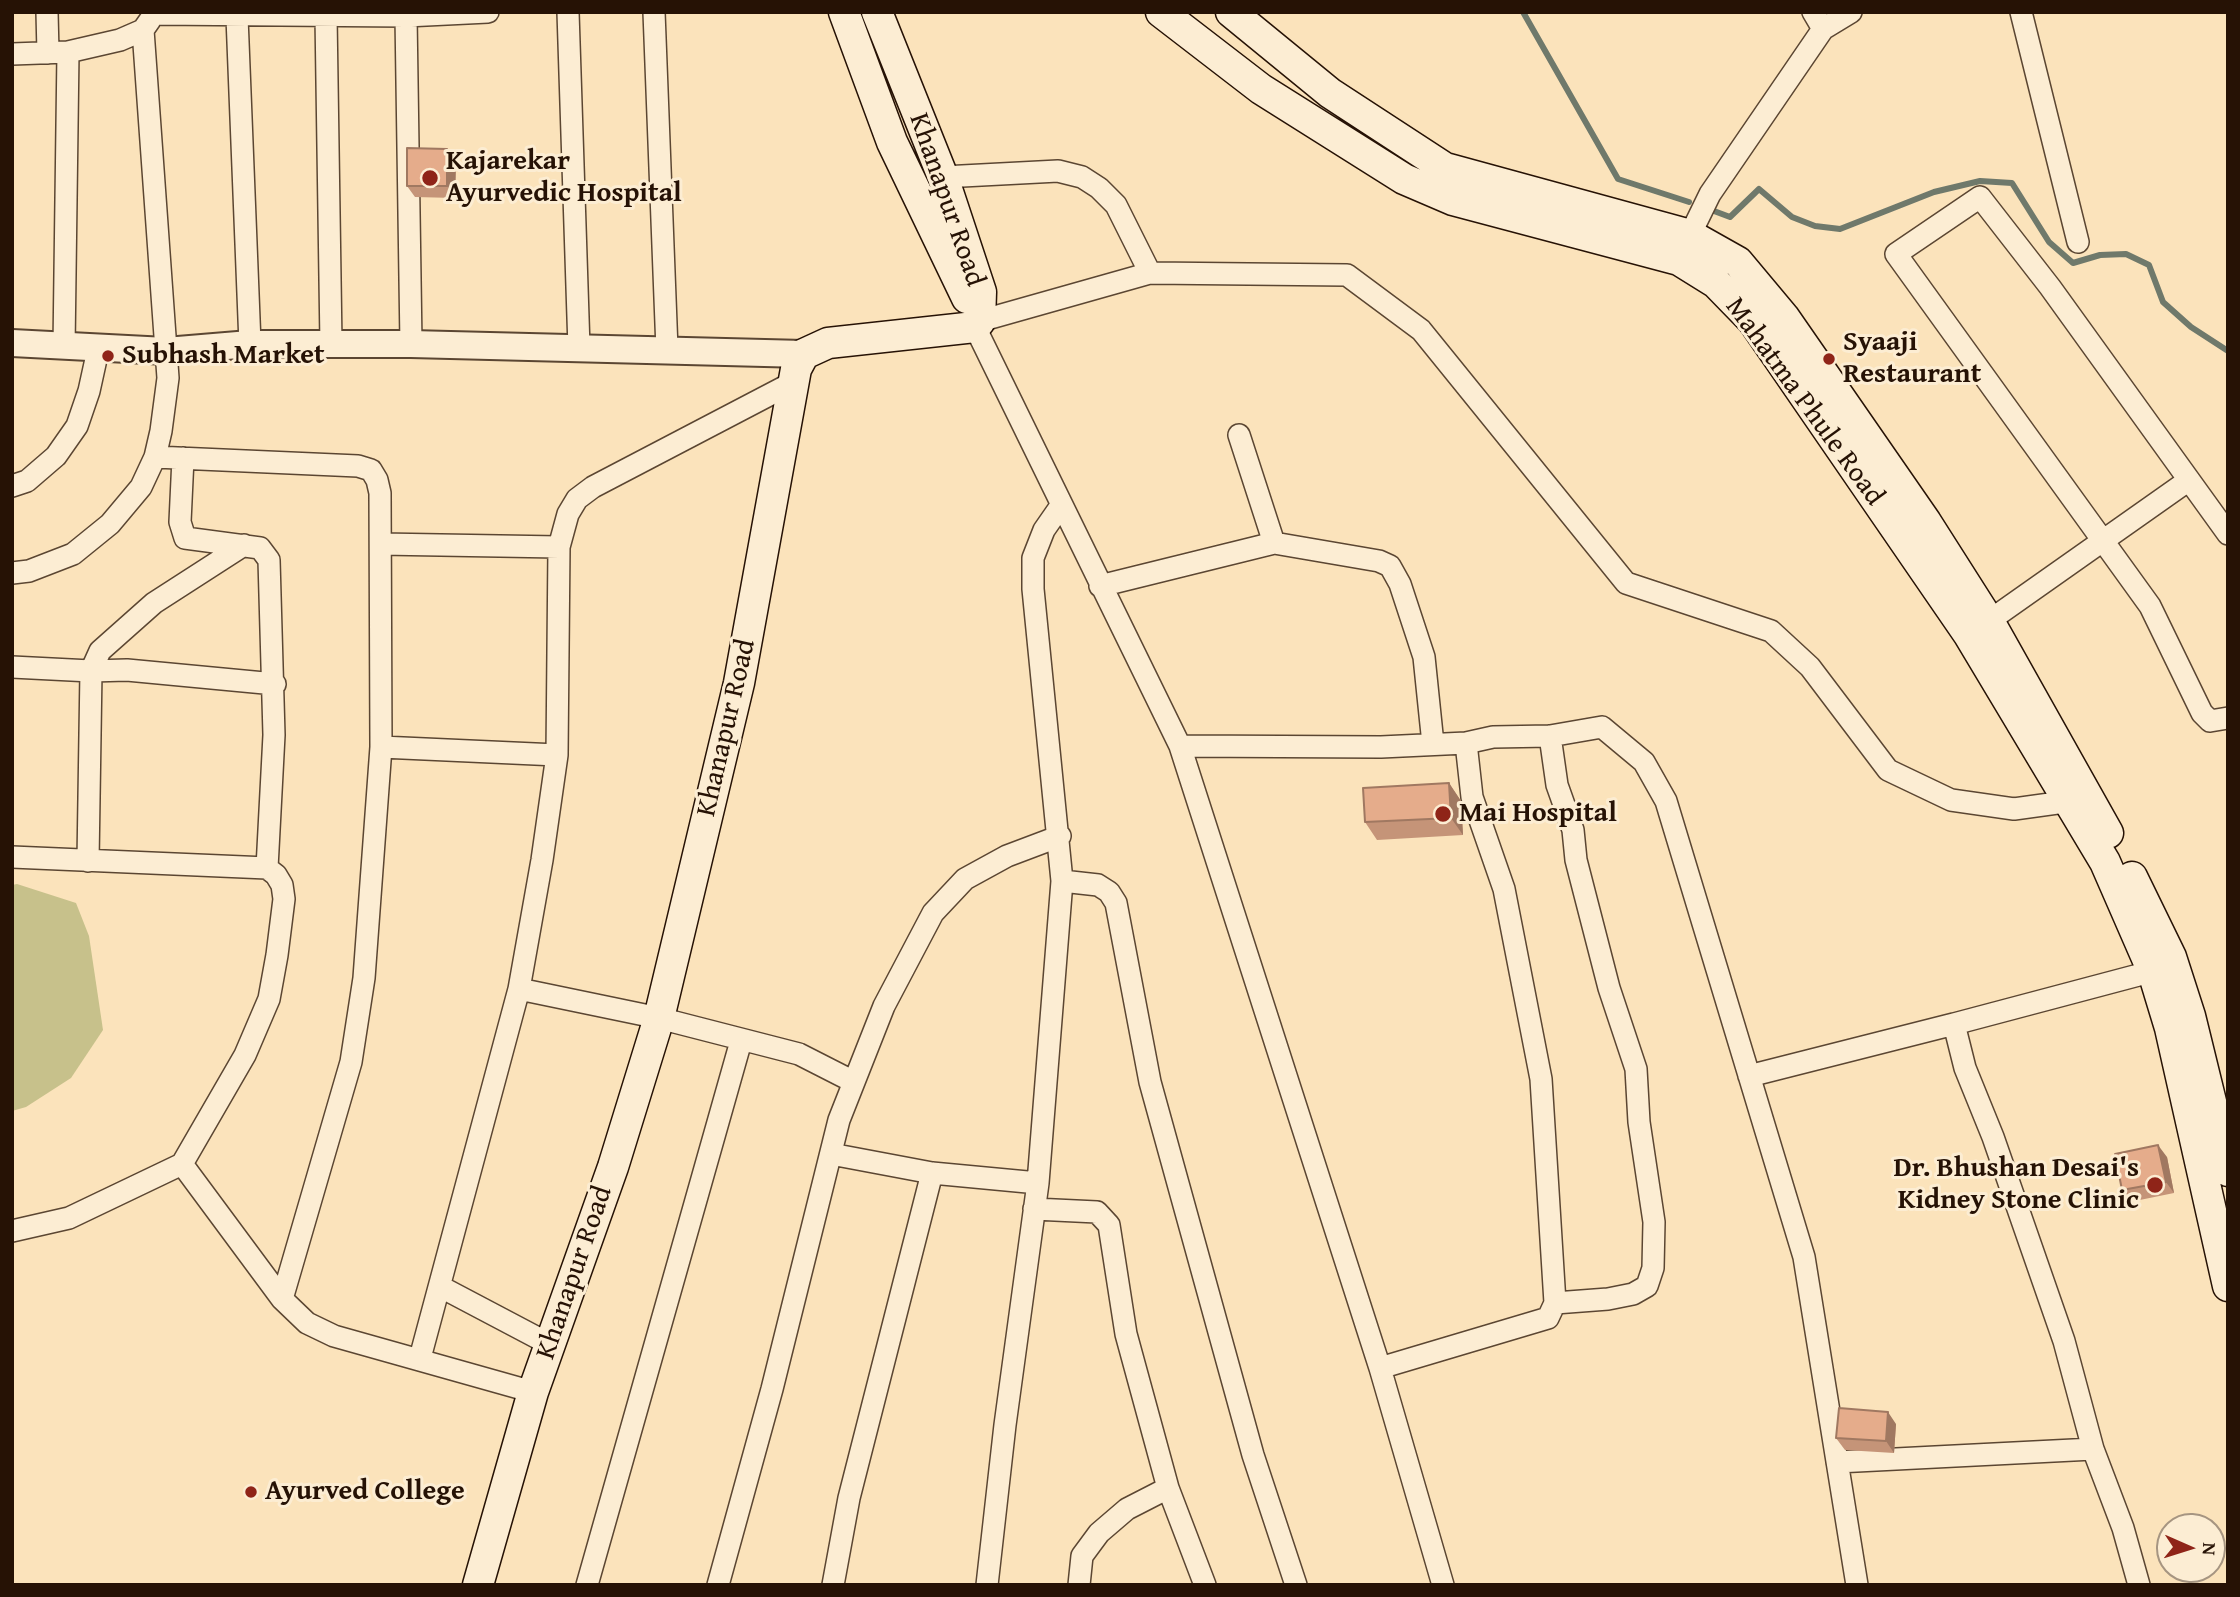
<!DOCTYPE html>
<style>
body{margin:0}
#map{position:relative;width:2240px;height:1597px;overflow:hidden;background:#fbe3bb;font-family:"Gentium Book Plus",serif}
canvas{display:block}
.frame{position:absolute;inset:0;border:14px solid #261205;pointer-events:none}
.north{position:absolute;left:2156px;top:1513px;width:70px;height:70px;box-sizing:border-box;background:#fcedd3;border:2px solid #a69581;border-radius:50%;rotate:93deg;font-size:19px;font-weight:700;line-height:28px;text-align:center;color:#261205}
.north::after{content:'';display:block;margin:auto;width:24px;height:32px;background:#8f2418;clip-path:polygon(50% 0,100% 100%,50% 72%,0 100%)}
</style>
<div id="map">
<canvas width="2240" height="1597"></canvas>
<div class="frame"></div>
<div class="north">N</div>
</div>
<script>
const c = document.querySelector('canvas').getContext('2d');
c.lineJoin = 'round';
function paint(path, color) { c.fillStyle = color; c.fill(path, 'evenodd'); }
const poly = rows => new Path2D(rows.map(r => 'M' + r).join(''));
function stroke(path, color, width, dash) { c.strokeStyle = color; c.lineWidth = width; c.lineCap = dash ? 'butt' : 'round'; c.setLineDash(dash || []); c.stroke(path); }
function write(font, color, halo, rows, align = 'center') {
  c.font = font + ' "Gentium Book Plus",serif'; c.lineWidth = 6; c.setLineDash([]); c.textBaseline = 'middle'; c.strokeStyle = halo; c.fillStyle = color; for (const [text, x, y, turn = 0] of rows) {
    c.save(); c.translate(x, y); c.rotate((+turn || 0) * Math.PI / 180); c.textAlign = isNaN(turn) ? turn : align; if (halo) c.strokeText(text, 0, 0); c.fillText(text, 0, 0); c.restore();
  }
}
paint(poly([
 [17,884,76,903,89,936,103,1030,71,1078,26,1107,12,1111,12,885]
]), '#c7c18b');
stroke(poly([
 [1523,12,1618,179,1689,202],
 [1714,211,1730,217,1759,189,1792,217,1815,226,1840,229,1934,192,1980,181,2012,183,2049,242,2073,263,2100,255,2126,254,2149,265,2163,302,2191,327,2228,351]
]), '#6f796b', 6);
const minor = poly([
 [47,12,48,53],
 [568,12,579,348],
 [654,12,667,350],
 [1813,12,1823,29,1851,12],
 [2021,12,2078,242],
 [154,14,406,16,488,12],
 [326,16,331,344],
 [406,16,411,344],
 [237,17,250,344],
 [12,54,68,52,120,40,143,30,150,20],
 [943,177,1058,171,1082,177,1099,188,1116,205,1150,273],
 [1690,235,1710,194,1823,29],
 [980,321,1150,273,1347,275,1421,330,1626,583,1771,631,1810,667,1888,770,1951,800,2014,809,2079,800],
 [975,327,1180,746,1380,1368,1443,1585],
 [64,347,68,52],
 [1239,435,1274,543,1379,561,1390,566,1400,584,1424,657,1433,744],
 [155,457,358,466,371,470,377,480,380,493,381,747,364,978,351,1062,282,1299],
 [183,458,180,522,185,538,260,548,269,560,274,735,267,868],
 [12,486,27,481,56,456,77,426,89,391,98,350],
 [2228,534,2050,287,1980,197,1896,254,2150,606,2202,713,2210,721,2228,718],
 [381,544,559,547],
 [12,573,29,571,73,554,110,524,141,487,155,457,161,431,168,378,143,30],
 [1100,586,1274,543],
 [1979,628,2189,480],
 [12,667,91,671,127,670,275,684],
 [1466,743,1472,797,1504,889,1541,1079,1555,1303,1608,1299,1633,1294,1647,1286,1653,1268,1654,1222,1639,1122,1636,1069,1609,988,1576,860,1573,830,1557,785,1550,736],
 [1180,746,1381,747,1466,743,1493,737,1550,736,1602,727,1644,762,1666,801,1804,1257,1857,1585],
 [381,747,557,755],
 [12,857,267,868,276,875,282,885,284,899,277,955,269,999,245,1055,182,1164],
 [88,861,91,671,100,651,154,603,244,545],
 [1062,881,1098,885,1109,892,1116,903,1150,1082,1253,1455,1296,1585],
 [519,989,659,1018,799,1054,852,1081],
 [1954,1024,2165,968],
 [1749,1076,1954,1024,1965,1068,1993,1137,2064,1341,2093,1449,2123,1528,2139,1585],
 [831,1154,932,1173,1038,1183],
 [1034,1209,1097,1212,1109,1225,1126,1334,1168,1488,1205,1585],
 [12,1231,69,1218,182,1164,282,1299,307,1323,334,1336,533,1392],
 [441,1287,551,1345],
 [420,1358,519,989,542,860,557,755,559,547,568,514,577,499,593,487,792,383],
 [1380,1368,1548,1318,1555,1303],
 [1837,1462,2093,1449],
 [587,1585,741,1041],
 [718,1585,772,1389,839,1120,884,1006,933,913,965,879,1007,856,1060,836],
 [833,1585,849,1498,932,1173],
 [987,1585,1005,1425,1038,1183,1062,881,1033,589,1033,558,1044,530,1060,507],
 [1079,1585,1082,1556,1099,1533,1127,1509,1168,1488]
]);
const tertiary = poly([
 [12,343,166,351,250,344,411,344,804,354]
]);
const secondary = poly([
 [844,12,892,142,967,298],
 [1161,12,1261,89,1404,179,1453,200,1679,260,1716,283,1753,321,1969,635,2105,862,2153,972,2170,1028,2228,1286],
 [1231,12,1330,93,1445,168,1690,235,1738,262,1784,317,1926,522,1989,621,2108,833],
 [2132,877,2171,957,2190,1016,2228,1171],
 [478,1585,533,1392,613,1167,659,1018,739,683,796,369,804,354,828,343,975,327,980,321,981,292,943,177,877,12]
]);
stroke(minor, '#5b4632', 24);
stroke(tertiary, '#5b4632', 30);
stroke(secondary, '#261205', 33);
stroke(minor, '#fcedd3', 21);
stroke(tertiary, '#fcedd3', 26);
stroke(secondary, '#fcedd3', 30);
paint(poly([
 [456,161,455,198,415,197,407,186],
 [1449,783,1461,801,1463,835,1377,840,1365,822],
 [2167,1157,2174,1193,2130,1202,2122,1190],
 [1896,1424,1894,1453,1845,1450,1836,1438]
]), '#c59478');
paint(poly([
 [447,149,456,161,455,198,447,186],
 [1449,783,1461,801,1463,835,1451,818],
 [2158,1145,2167,1157,2174,1193,2166,1182],
 [1888,1412,1896,1424,1894,1453,1886,1441]
]), '#a07861');
const building = poly([
 [407,148,447,149,447,186,407,186,407,148],
 [1449,783,1451,818,1365,822,1363,788,1449,783],
 [2158,1145,2166,1182,2122,1190,2115,1154,2158,1145],
 [1839,1408,1888,1412,1886,1441,1836,1438,1839,1408]
]);
paint(building, '#e5ac8b');
stroke(building, '#a07861', 2);
for (const [x, y, r, color] of [
 [430,178,9,"#8f2418"],
 [108,356,7,"#8f2418"],
 [1829,359,7,"#8f2418"],
 [1443,814,9,"#8f2418"],
 [2155,1185,9,"#8f2418"],
 [251,1492,7,"#8f2418"]
]) { const dot = new Path2D(); dot.arc(x, y, r, 0, 2 * Math.PI); c.fillStyle = color; c.fill(dot); stroke(dot, '#fcedd3', 2.5); }
write('bold 28px', '#261205', '#fcedd3', [
 ["Kajarekar",446,162],
 ["Ayurvedic Hospital",446,194],
 ["Syaaji",1843,343],
 ["Restaurant",1843,375],
 ["Subhash Market",122,356],
 ["Mai Hospital",1459,814],
 ["Dr. Bhushan Desai's",2139,1169,"right"],
 ["Kidney Stone Clinic",2139,1201,"right"],
 ["Ayurved College",265,1492]
], 'left');
write('28px', '#261205', '#fcedd3', [
 ["Khanapur Road",946,200,71],
 ["Mahatma Phule Road",1804,402,54],
 ["Khanapur Road",727,728,-77],
 ["Khanapur Road",575,1273,-71]
]);
</script>
